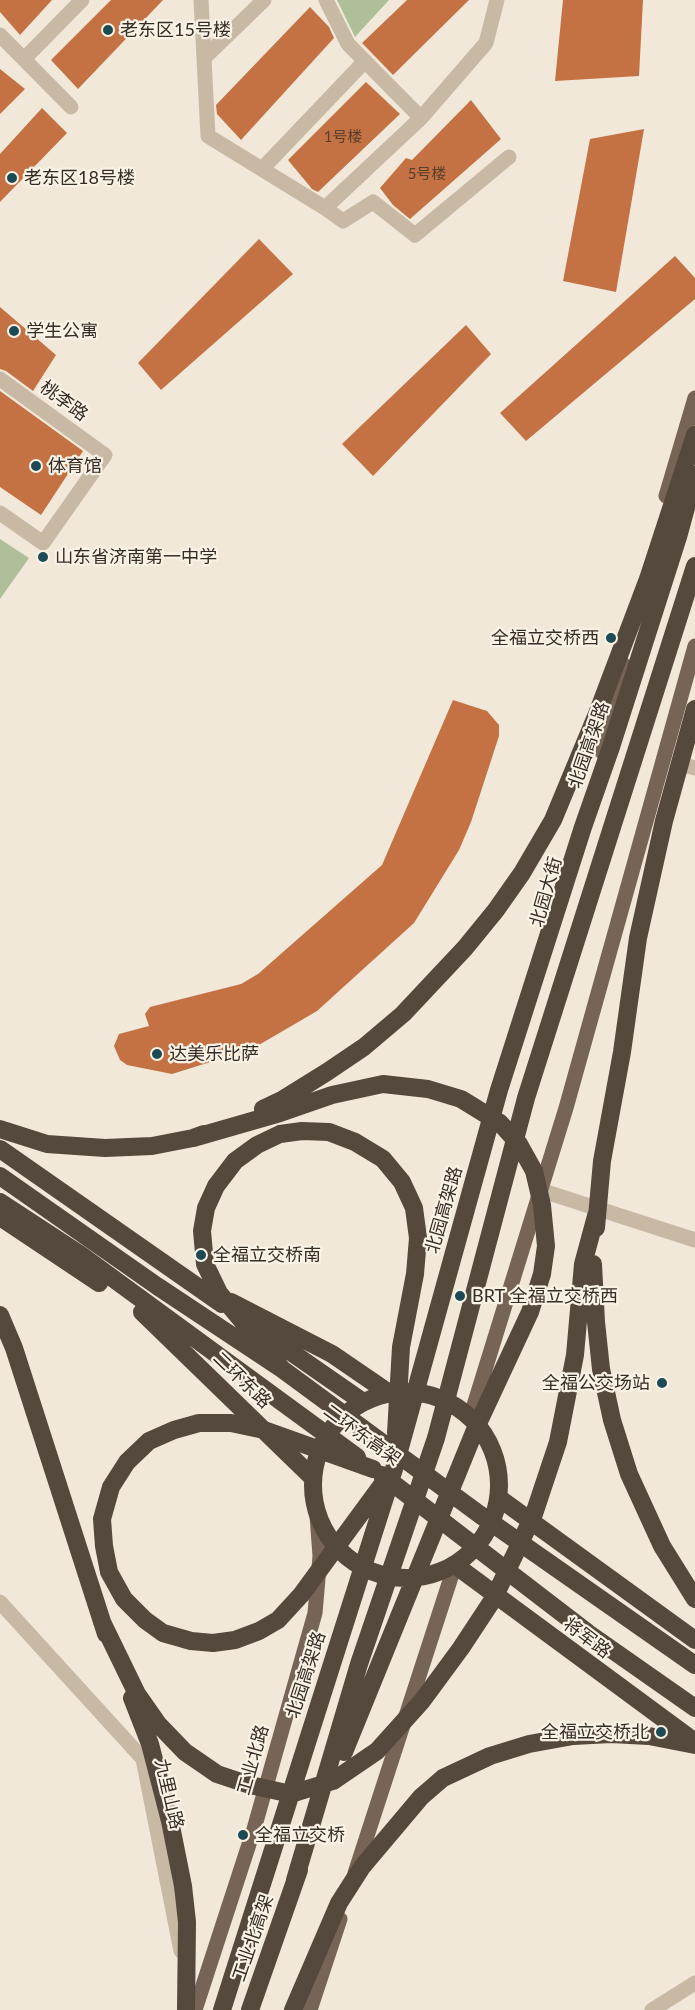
<!DOCTYPE html>
<meta charset="utf-8">
<style>
body{margin:0}
canvas{display:block;background:#f1e8d9}
</style>
<canvas width="695" height="2010"></canvas>
<script>
const c = document.querySelector('canvas').getContext('2d');
c.lineJoin = 'round';
function paint(path, color) { c.fillStyle = color; c.fill(path, 'evenodd'); }
const poly = rows => new Path2D(rows.map(r => 'M' + r).join(''));
function stroke(path, color, width, dash) { c.strokeStyle = color; c.lineWidth = width; c.lineCap = dash ? 'butt' : 'round'; c.setLineDash(dash || []); c.stroke(path); }
function write(font, color, halo, rows, align = 'center') {
  c.font = font + ' Lato,"Noto Sans SC",sans-serif'; c.lineWidth = 4.5; c.setLineDash([]); c.textBaseline = 'middle'; c.strokeStyle = halo; c.fillStyle = color; for (const [text, x, y, turn = 0] of rows) {
    c.save(); c.translate(x, y); c.rotate((+turn || 0) * Math.PI / 180); c.textAlign = isNaN(turn) ? turn : align; if (halo) c.strokeText(text, 0, 0); c.fillText(text, 0, 0); c.restore();
  }
}
paint(poly([
 [337,0,389,0,355,37],
 [0,539,29,558,0,599]
]), '#aebf99');
paint(poly([
 [0,0,52,0,20,35,0,12],
 [111,0,163,0,78,89,51,60],
 [407,0,469,0,393,75,362,43],
 [563,0,643,0,639,76,555,81],
 [310,7,329,27,334,38,241,140,217,114,216,105],
 [0,69,25,89,0,114],
 [366,82,400,114,318,192,312,189,288,160],
 [471,100,501,139,410,219,393,205,380,188,406,158,412,160],
 [42,108,67,133,0,202,0,154],
 [644,129,616,292,563,281,590,139],
 [259,239,293,274,161,390,138,363],
 [675,256,695,278,695,299,526,441,500,413],
 [0,307,56,355,33,391,6,371,0,369],
 [466,325,491,354,373,476,342,444],
 [0,391,83,451,41,515,0,487],
 [453,700,487,711,499,725,499,736,471,822,459,850,414,923,317,1011,252,1049,172,1074,127,1065,120,1060,114,1046,119,1034,149,1026,145,1014,150,1007,241,984,258,974,382,865]
]), '#c47243');
stroke(poly([
 [201,0,208,136,325,208,421,118,486,43,497,0],
 [326,0,348,44,421,118],
 [0,35,71,107],
 [204,58,264,0],
 [24,59,82,0],
 [262,169,365,61],
 [325,208,343,221,373,202,415,235,509,157],
 [0,379,105,455,43,543,0,513],
 [680,764,695,768],
 [540,1190,695,1240],
 [0,1602,143,1759,181,1951],
 [652,2010,695,1983]
]), '#c8b9a5', 15);
stroke(poly([
 [666,496,695,398],
 [602,752,623,664],
 [471,1415,566,1108,695,646],
 [355,1873,455,1565],
 [195,2010,254,1829,315,1613,320,1556,317,1516],
 [310,2010,340,1919]
]), '#766557', 15);
stroke(poly([
 [263,1109,282,1100,327,1072,364,1047,403,1014,465,948,496,910,522,873,553,820,597,714,648,579,695,435],
 [0,1129,47,1144,105,1148,152,1146,193,1138,204,1134],
 [193,1138,280,1113,332,1095,383,1084,428,1089,461,1099,500,1123,519,1144,534,1171,542,1205,546,1246,542,1274,530,1312,475,1430,344,1752],
 [0,1149,222,1304],
 [0,1176,157,1286,282,1369,479,1514,695,1665],
 [0,1202,81,1255,357,1457],
 [0,1217,99,1283],
 [596,1228,602,1161,622,1052,638,938,664,821,695,709],
 [593,1264,596,1322,601,1369,612,1420,629,1474,662,1546,695,1599],
 [231,1302,332,1354,389,1393],
 [142,1312,313,1478],
 [0,1315,14,1348,106,1634],
 [255,1327,363,1402],
 [282,1369,219,1293,205,1264,202,1231,206,1208,216,1186,235,1161,257,1145,280,1134,302,1131,329,1132,355,1142,383,1159,402,1182,414,1208,418,1238,415,1274,401,1347,396,1433],
 '313 1485a93 93 0 1 1 186 0a93 93 0 1 1-186 0Z',
 [373,1469,264,1430,231,1423,199,1423,174,1430,149,1441,127,1462,111,1487,102,1519,104,1546,109,1572,124,1599,145,1620,163,1633,191,1641,213,1643,235,1640,259,1631,278,1620,301,1595,384,1482],
 [382,1475,588,1633,695,1708],
 [499,1498,695,1640],
 [455,1565,695,1742],
 [102,1622,137,1694,158,1724,185,1752,217,1774,250,1785,291,1794,333,1781,377,1751,422,1701,461,1648,494,1598,534,1514,558,1442,575,1355,583,1264,596,1216],
 [132,1698,150,1744,170,1821,183,1886,187,1922,186,2010],
 [295,1880,359,1664,436,1438,526,1098,695,566],
 [222,2010,394,1469,499,1090,583,827,611,747,678,537,695,475],
 [250,2010,299,1870],
 [293,2010,339,1903,362,1867,421,1797,443,1778,490,1756,529,1744,573,1736,611,1734,649,1736,695,1745]
]), '#55483d', 18);
for (const [x, y, r, color] of [
 [108,30,6,"#1d4b55"],
 [12,178,6,"#1d4b55"],
 [14,331,6,"#1d4b55"],
 [36,466,6,"#1d4b55"],
 [43,557,6,"#1d4b55"],
 [611,638,6,"#1d4b55"],
 [157,1054,6,"#1d4b55"],
 [201,1255,6,"#1d4b55"],
 [460,1296,6,"#1d4b55"],
 [662,1383,6,"#1d4b55"],
 [661,1732,6,"#1d4b55"],
 [243,1835,6,"#1d4b55"]
]) { const dot = new Path2D(); dot.arc(x, y, r, 0, 2 * Math.PI); c.fillStyle = color; c.fill(dot); stroke(dot, '#f9f2e5', 2); }
write('15px', '#583e2d', null, [
 ["1号楼",343,137],
 ["5号楼",427,174]
]);
write('18px', '#342c26', '#f9f2e5', [
 ["老东区15号楼",120,30],
 ["老东区18号楼",24,178],
 ["学生公寓",26,331],
 ["体育馆",48,466],
 ["山东省济南第一中学",55,557],
 ["全福立交桥西",599,638,"right"],
 ["达美乐比萨",169,1054],
 ["全福立交桥南",213,1255],
 ["BRT 全福立交桥西",472,1296],
 ["全福公交场站",650,1383,"right"],
 ["全福立交桥北",649,1732,"right"],
 ["全福立交桥",255,1835]
], 'left');
write('18px', '#342c26', '#f9f2e5', [
 ["桃李路",64,401,36],
 ["北园高架路",589,745,-71],
 ["北园大街",546,892,-74],
 ["北园高架路",444,1210,-74],
 ["二环东路",242,1380,44],
 ["二环东高架",362,1435,36],
 ["将军路",587,1638,37],
 ["北园高架路",306,1675,-72],
 ["工业北路",253,1760,-74],
 ["九里山路",169,1794,77],
 ["工业北高架",253,1938,-71]
]);
</script>
